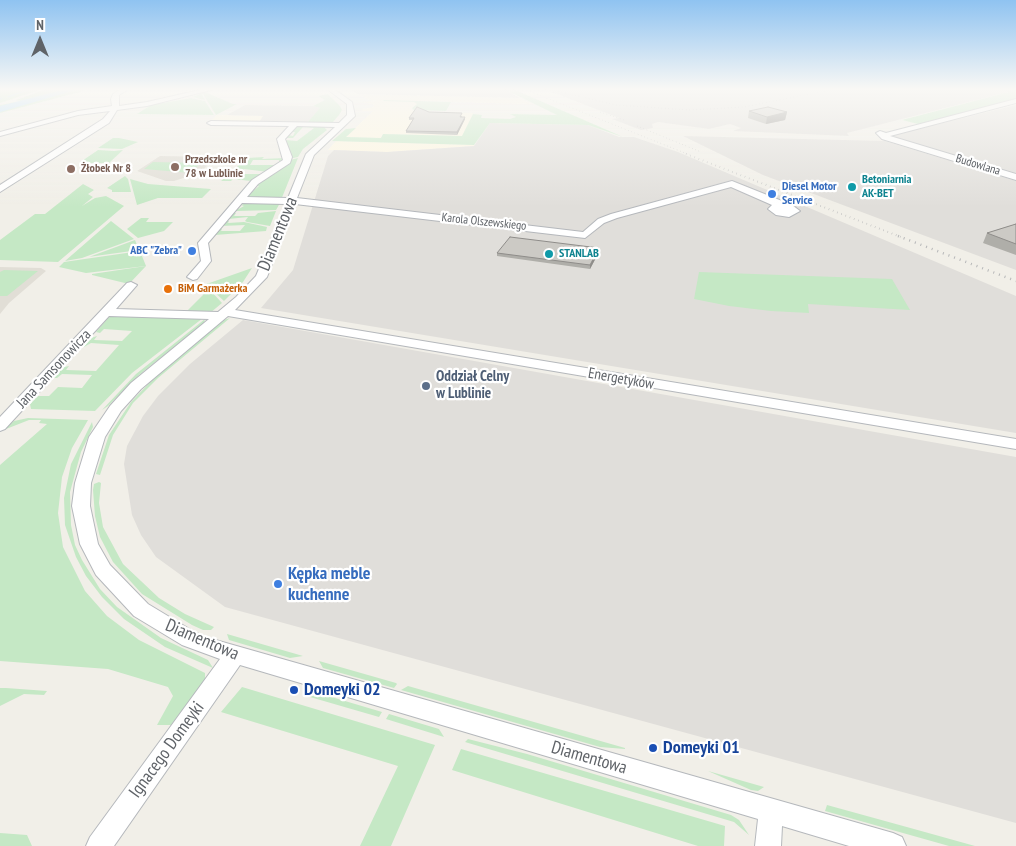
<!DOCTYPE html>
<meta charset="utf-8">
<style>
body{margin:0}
#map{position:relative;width:1016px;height:846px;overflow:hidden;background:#f1efe8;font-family:"PT Sans Narrow",sans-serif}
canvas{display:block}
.north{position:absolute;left:15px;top:15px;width:50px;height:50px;-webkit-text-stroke:4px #fff;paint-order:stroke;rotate:0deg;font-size:14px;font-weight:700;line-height:20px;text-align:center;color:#5f6368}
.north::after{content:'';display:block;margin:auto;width:18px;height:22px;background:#5f6368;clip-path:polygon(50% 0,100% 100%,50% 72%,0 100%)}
</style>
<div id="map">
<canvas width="1016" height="846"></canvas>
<div class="north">N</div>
</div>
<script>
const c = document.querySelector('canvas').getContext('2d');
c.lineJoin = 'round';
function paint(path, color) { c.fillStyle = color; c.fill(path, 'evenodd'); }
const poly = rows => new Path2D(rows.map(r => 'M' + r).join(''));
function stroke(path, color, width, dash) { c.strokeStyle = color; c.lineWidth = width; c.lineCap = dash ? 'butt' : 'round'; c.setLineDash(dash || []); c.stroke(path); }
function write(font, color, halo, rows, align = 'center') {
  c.font = font + ' "PT Sans Narrow",sans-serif'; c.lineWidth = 4.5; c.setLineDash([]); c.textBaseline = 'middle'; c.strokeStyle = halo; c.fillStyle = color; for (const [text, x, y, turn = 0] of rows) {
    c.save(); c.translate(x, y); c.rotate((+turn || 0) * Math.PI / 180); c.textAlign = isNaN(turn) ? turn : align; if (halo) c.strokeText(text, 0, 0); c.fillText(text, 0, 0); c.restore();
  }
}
paint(poly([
 [358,94,520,98,532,104,416,101,418,103,411,109,415,112,473,113,463,136,383,134,381,138,346,137,373,111,362,111,363,109,374,107,373,104,360,102,377,101,369,100],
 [217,115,264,116,259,122,210,122],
 [336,141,474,145,474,146,387,152,328,150]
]), '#fef7e0');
paint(poly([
 [349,89,504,89,520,98,358,94],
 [544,89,1016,89,1016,90,847,133,849,136,733,131,741,128,730,124,709,129,658,122,652,124,653,128,641,130,612,119,619,118],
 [245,105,313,106,321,108,307,123,259,122,263,116,227,115],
 [1016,105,1016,175,896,139,893,135],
 [490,123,588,125,619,137,634,137,678,152,1016,296,1016,433,261,308,293,270,328,156,334,150,387,152,474,146],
 [683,136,885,141,1016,181,1016,270,763,175],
 [243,320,1016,457,1016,823,225,607,156,557,141,535,132,515,124,464,127,446,143,416,158,396,190,364]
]), '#e0deda');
paint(poly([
 [160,156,217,157,199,173,174,181,166,181,137,171],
 [0,267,41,268,46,271,9,303,0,314]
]), '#e1ded6');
paint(poly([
 [0,89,43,89,0,103],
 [46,89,91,89,0,113,0,105,21,101,16,100],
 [504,89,513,89,623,137,588,125,490,123,474,145,332,141,346,129,356,128,346,137,381,138,383,134,462,136,473,114,482,115,481,118,510,119,516,117,510,114,557,115],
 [1016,90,1016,100,918,124,902,120],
 [205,92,233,104,237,104,216,115,203,94,202,94,205,100,192,97],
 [328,94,340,106,342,110,339,115,333,122,307,123,320,108,313,106,325,100,318,96],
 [191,98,205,101,214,115,137,114,151,105],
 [383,101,384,100,451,102,446,111,414,110,412,108,417,104,414,102],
 [328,125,324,127,327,130,303,149,298,157,289,159,285,140,297,141,314,128,303,127,293,138,286,138,289,135,293,136,295,132,289,132,296,126],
 [113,138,119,138,138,142,122,149,98,148],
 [98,150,114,151,123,150,109,163,79,163],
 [264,157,262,159,284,158,279,162,279,160,253,160,250,165,278,165,268,172,244,169,241,172,240,174,264,174,251,181,233,179,231,181,221,181,247,158],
 [298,158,281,200,245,198,259,186,255,185,290,160],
 [153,162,201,163,190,173,144,169],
 [125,176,128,179,131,192,112,192,112,190,107,188],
 [130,179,148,184,211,189,202,198,158,198,137,205],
 [83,184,94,190,88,194,93,197,82,206,95,198,106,196,124,206,58,262,0,260,0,240,35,214,45,214],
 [249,202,280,203,276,210,235,211,244,206,241,205],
 [276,211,270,226,247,222,245,221,248,217,228,219,233,213,236,213,234,216,255,216,258,213],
 [141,218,149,218,146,222,173,222,164,231,138,238,127,229],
 [111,221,134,239,82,258,65,261],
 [225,221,229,221,228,223,244,222,267,227,266,231,215,235,217,230,220,229,222,229,221,231,240,231,245,225,221,226],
 [135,240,139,250,88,257,89,257],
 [140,251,146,266,86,273,59,267,64,262],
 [146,266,129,284,92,275,92,274],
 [252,268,243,282,224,301,210,288,198,287],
 [4,270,38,271,7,296,0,296,0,272],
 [699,272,892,279,910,310,808,304,809,313,771,311,729,306,694,299],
 [209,289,222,303,210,313,186,312],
 [113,315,203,318,132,373,95,411,31,409,30,404,38,396,49,396,58,387,82,388,92,375,62,374,57,378,54,378,60,368,69,366,66,370,96,371,119,345,91,343,84,347,83,345,88,339,97,336,94,340,122,341,132,331,104,329,100,333,96,332,108,318],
 [230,318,158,378,133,403,113,435,100,475,96,474,109,435,131,402,154,378,224,320],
 [205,319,204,323,139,375,108,406,102,410,136,374],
 [28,418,88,420,72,448,62,477,58,513,63,547,85,591,107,616,139,640,205,673,205,680,171,725,157,725,173,696,168,687,108,669,0,661,0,465,47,424,39,423,41,420,29,420,1,431,14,421],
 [92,422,93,427,81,452,70,492,71,525,75,545,82,560,100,589,117,607,161,638,208,660,213,668,165,647,124,619,102,597,86,576,76,557,65,525,64,498,71,464],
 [99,482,101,483,99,503,103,527,123,564,159,598,185,614,214,627,211,630,203,630,192,625,142,594,113,562,100,537,95,516,93,490,94,484],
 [227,634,303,656,290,658,229,640],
 [319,661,396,683,397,684,394,688,323,668],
 [408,686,625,748,625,749,600,747,401,690],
 [242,687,435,745,391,846,360,846,398,766,221,712],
 [0,688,6,688,47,691,44,695,24,694,0,706],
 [308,690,382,712,379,717,310,697],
 [389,714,439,729,444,737,386,719],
 [468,739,527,754,731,815,739,820,749,835,734,822,465,742],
 [461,749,725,826,724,846,698,846,452,770],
 [708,771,764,787,758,791,751,790],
 [827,805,914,829,975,846,949,846,825,811],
 [0,833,27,835,32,846,0,846]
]), '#c5e8c5');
stroke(poly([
 [8,97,30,89],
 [0,99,2,98]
]), '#aadaff', 1);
paint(poly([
 [66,89,79,89,0,112,0,106,66,89]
]), '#aadaff');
const minor = poly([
 [121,89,127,90,119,95,119,106,147,102,204,89,215,89,147,106,117,110,109,123,0,192,0,185,103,119,110,111,78,115,0,136,0,132,78,111,112,106,111,99,113,94,121,89],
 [327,89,334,89,352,102,355,116,314,155,297,198,583,232,598,219,611,214,732,181,792,205,800,211,789,217,776,215,768,209,772,205,731,187,617,218,604,223,585,238,295,204,267,277,235,310,1016,439,1016,449,228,316,141,389,121,411,105,437,91,483,90,506,98,544,110,565,148,604,196,633,212,639,893,833,902,837,906,846,849,846,782,826,781,846,755,846,758,819,240,665,114,846,86,846,90,837,220,659,182,645,134,616,96,575,80,544,72,506,75,483,89,437,110,406,131,383,209,319,109,316,5,429,0,431,0,417,127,283,131,282,137,285,116,309,218,312,236,297,256,276,286,204,242,203,208,243,211,261,197,279,193,280,187,277,201,261,198,243,252,180,283,160,277,139,289,126,211,125,207,123,211,121,339,123,347,115,347,104,327,89],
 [297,126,335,127,306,154,288,198,247,197,258,184,290,163,292,157,285,139,297,126],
 [1016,99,1016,103,890,136,1016,174,1016,180,882,139,876,133,880,131,886,133,1016,99]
]);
stroke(minor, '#b5b8bc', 2);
paint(minor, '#fff');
stroke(poly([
 [524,89,690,155],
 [548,89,616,105,690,110,744,107,834,89],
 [600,112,624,120],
 [637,126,701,152]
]), '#b6b7b8', 1, [0.5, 3]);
stroke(poly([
 [686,154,901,237]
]), '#b6b7b8', 2, [0.5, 4]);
stroke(poly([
 [898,236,1016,281]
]), '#b6b7b8', 2.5, [1, 5]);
paint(poly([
 [749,111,787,112,785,120,766,124,748,118],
 [462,116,462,117,465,119,457,135,406,133,406,131,413,120,409,120,409,118],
 [1016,224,1016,255,983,243,987,233],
 [599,252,590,269,497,256,497,253]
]), '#afaea9');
paint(poly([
 [787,112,785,120,766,124,767,117],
 [465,117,465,119,457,135,457,132],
 [599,248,599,252,590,269,590,265]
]), '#8f8d8a');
const building = poly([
 [417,107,429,112,462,113,460,117,465,117,457,132,406,131,414,118,409,118,417,107],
 [768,107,787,112,767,117,749,111,768,107],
 [1016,224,1016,244,987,233,1016,224],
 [510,237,599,248,590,265,497,253,510,237]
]);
paint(building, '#cccac5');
stroke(building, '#8f8d8a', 1);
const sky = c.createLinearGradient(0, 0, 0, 207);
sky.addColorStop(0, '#8fc3f1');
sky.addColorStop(0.43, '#f9f8f5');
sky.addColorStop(1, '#f9f8f500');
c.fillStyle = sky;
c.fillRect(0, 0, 1016, 207);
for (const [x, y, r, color] of [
 [175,167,5,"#8d6e63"],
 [71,169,5,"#8d6e63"],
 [852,187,5,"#0f9aa8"],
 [772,194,5,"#3f7fe0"],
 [192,251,5,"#3f7fe0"],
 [549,254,5,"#0f9aa8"],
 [168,289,5,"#e8710a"],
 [426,386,5,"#5c6f8a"],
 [278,584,5,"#3f7fe0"],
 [294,690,5,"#1a4fb4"],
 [653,748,5,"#1a4fb4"]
]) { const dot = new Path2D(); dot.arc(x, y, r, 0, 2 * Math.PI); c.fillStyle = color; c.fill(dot); stroke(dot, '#fff', 2); }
write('bold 12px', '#785e54', '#fff', [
 ["Przedszkole nr",185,160],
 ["78 w Lublinie",185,174],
 ["Żłobek Nr 8",81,169]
], 'left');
write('12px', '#5f6368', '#fff', [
 ["Budowlana",978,165,17],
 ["Karola Olszewskiego",484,222,6]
]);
write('bold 12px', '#0d838f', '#fff', [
 ["Betoniarnia",862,180],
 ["AK-BET",862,194],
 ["STANLAB",559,254]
], 'left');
write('bold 12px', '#366cbe', '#fff', [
 ["Diesel Motor",782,187],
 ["Service",782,201],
 ["ABC \"Zebra\"",182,251,"right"]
], 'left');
write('bold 12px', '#c56008', '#fff', [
 ["BiM Garmażerka",178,289]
], 'left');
write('15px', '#5f6368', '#fff', [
 ["Jana Samsonowicza",54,369,-47],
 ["Energetyków",621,379,10]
]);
write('bold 15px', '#4e5e75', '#fff', [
 ["Oddział Celny",436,377],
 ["w Lublinie",436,394]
], 'left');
write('18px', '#5f6368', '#fff', [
 ["Diamentowa",278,234,-68],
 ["Diamentowa",202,640,23],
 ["Ignacego Domeyki",167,750,-54],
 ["Diamentowa",589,758,16]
]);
write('bold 18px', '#366cbe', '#fff', [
 ["Kępka meble",288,574],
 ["kuchenne",288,595]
], 'left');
write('bold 18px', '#164399', '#fff', [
 ["Domeyki 02",304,690],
 ["Domeyki 01",663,748]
], 'left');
</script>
